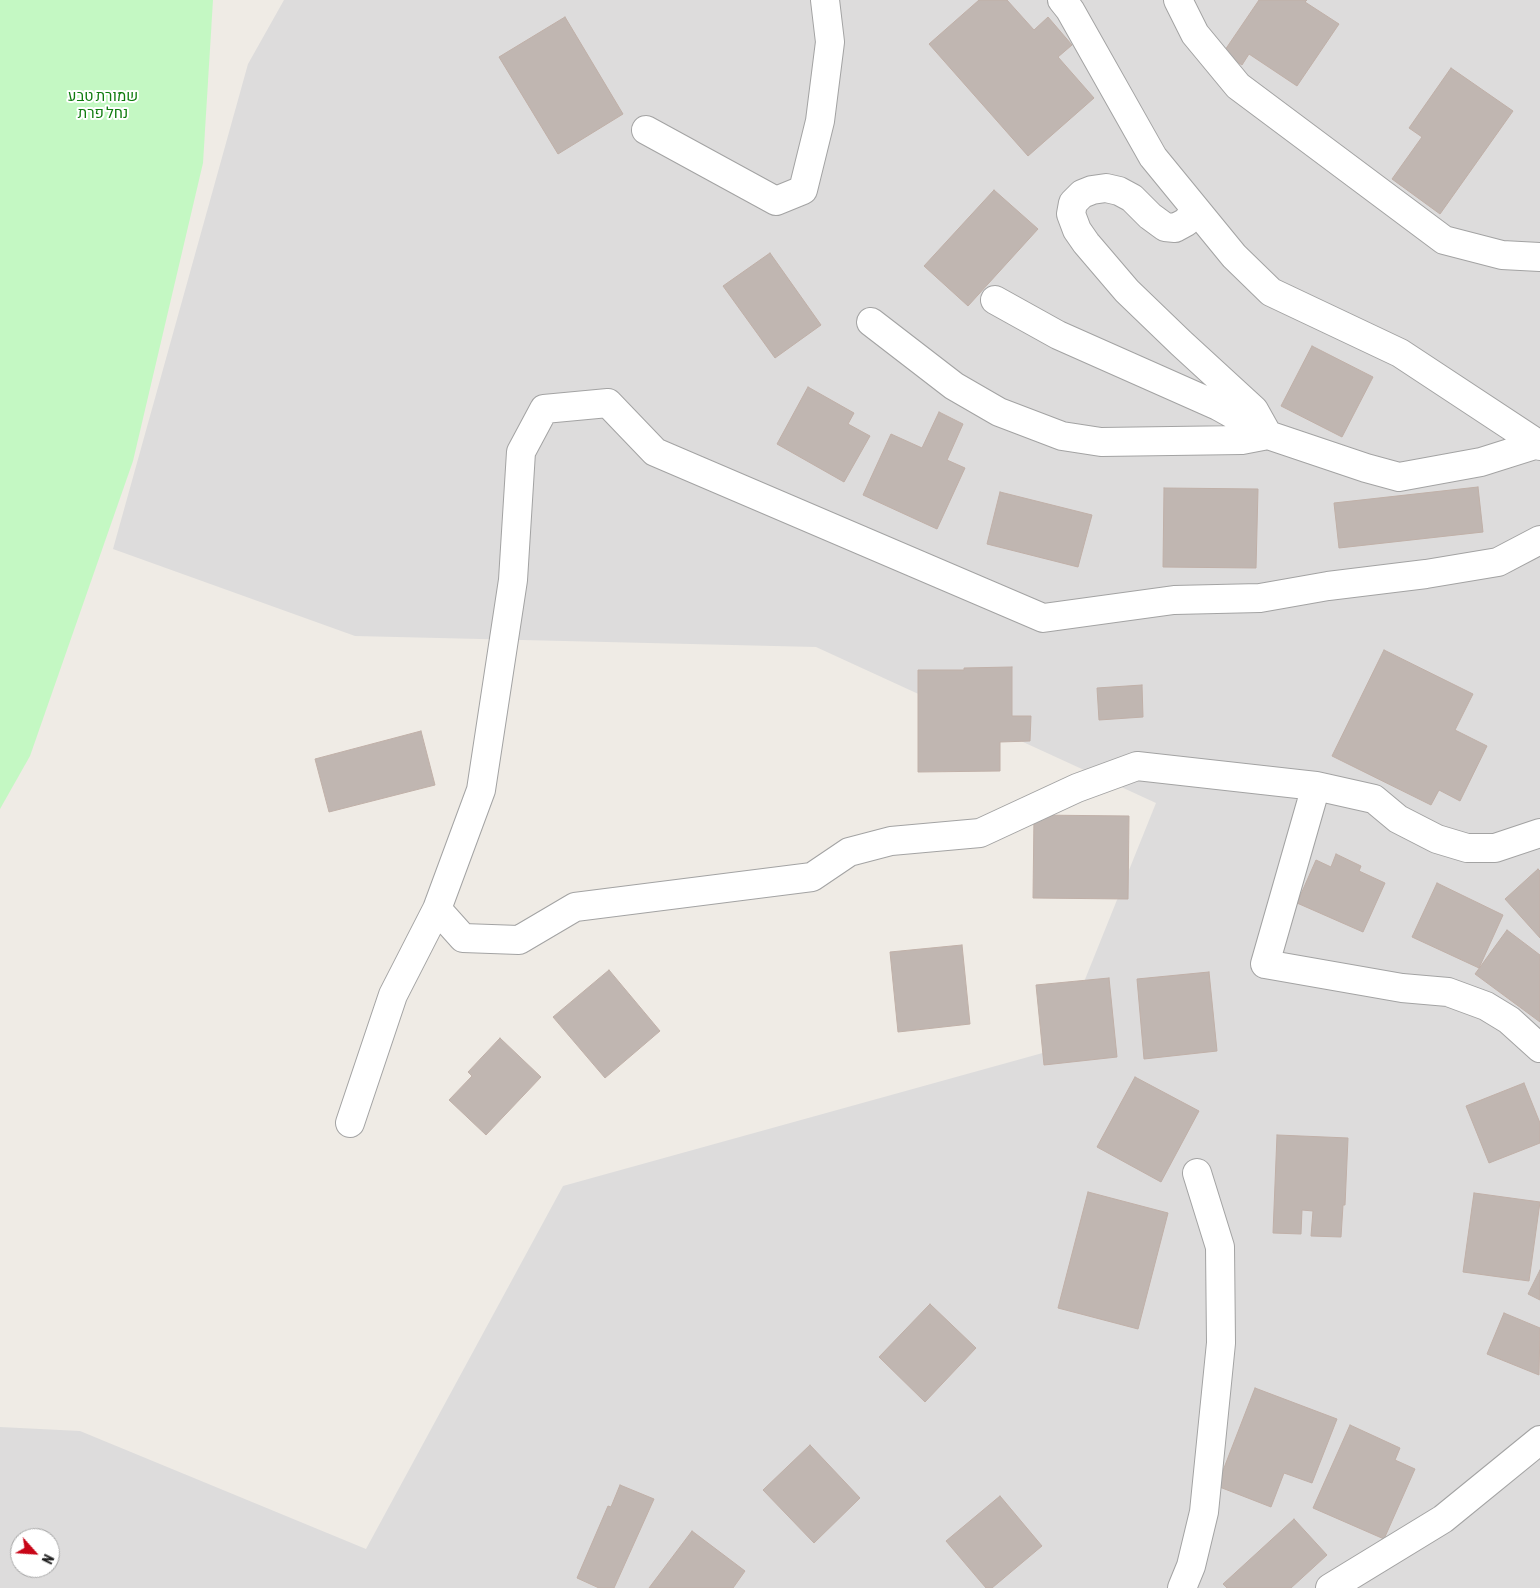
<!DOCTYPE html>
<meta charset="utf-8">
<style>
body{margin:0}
#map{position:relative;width:1540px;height:1588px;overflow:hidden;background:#efebe5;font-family:"Asap Condensed",sans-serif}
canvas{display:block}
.north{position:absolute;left:10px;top:1528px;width:50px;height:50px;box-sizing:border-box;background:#fff;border:1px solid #a5a5a5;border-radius:50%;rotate:116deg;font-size:14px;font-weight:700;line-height:20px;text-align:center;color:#1f1f1f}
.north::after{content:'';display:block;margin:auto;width:18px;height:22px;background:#c80517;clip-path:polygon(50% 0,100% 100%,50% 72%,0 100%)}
</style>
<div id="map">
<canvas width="1540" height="1588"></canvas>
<div class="north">N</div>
</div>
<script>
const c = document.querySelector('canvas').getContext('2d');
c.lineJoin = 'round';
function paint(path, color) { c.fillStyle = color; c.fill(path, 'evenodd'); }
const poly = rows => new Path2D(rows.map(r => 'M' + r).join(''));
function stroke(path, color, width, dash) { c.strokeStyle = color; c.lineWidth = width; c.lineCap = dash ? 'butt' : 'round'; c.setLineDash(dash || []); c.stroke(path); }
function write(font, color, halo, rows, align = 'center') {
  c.font = font + ' "Asap Condensed",Heebo,sans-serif'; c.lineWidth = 4; c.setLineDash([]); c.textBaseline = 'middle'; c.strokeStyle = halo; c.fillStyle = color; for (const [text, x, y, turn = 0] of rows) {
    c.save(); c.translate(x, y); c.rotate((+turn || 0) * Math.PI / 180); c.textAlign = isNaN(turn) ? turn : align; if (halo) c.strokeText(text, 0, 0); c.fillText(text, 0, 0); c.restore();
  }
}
paint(poly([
 [284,0,1540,0,1540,1588,0,1588,0,1427,80,1431,366,1549,563,1186,1057,1049,1156,803,816,647,355,636,113,549,248,64],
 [20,1538,50,1538,50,1568,20,1568]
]), '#dddcdc');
paint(poly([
 [0,0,213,0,203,163,133,461,30,756,0,809]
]), '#c4f8c3');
const building = poly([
 [979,0,1007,0,1034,30,1048,17,1072,45,1058,57,1094,98,1028,156,929,44,979,0],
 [1259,0,1307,0,1305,2,1339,24,1297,86,1249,54,1242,65,1223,53,1259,0],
 [565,17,623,114,558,154,499,57,565,17],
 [1451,68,1513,111,1440,214,1392,179,1422,137,1409,128,1451,68],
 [994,190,1038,229,968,306,924,266,994,190],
 [770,253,821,325,775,358,723,286,770,253],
 [1312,346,1373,377,1342,437,1281,406,1312,346],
 [808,387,854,413,848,424,870,436,844,482,777,444,808,387],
 [939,412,963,424,947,460,965,468,937,529,863,495,891,434,922,448,939,412],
 [1478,487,1483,532,1339,548,1334,503,1478,487],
 [1164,488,1258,489,1256,568,1163,567,1164,488],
 [1000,492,1092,515,1078,567,987,544,1000,492],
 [1384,650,1473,694,1455,730,1487,746,1460,801,1439,790,1431,805,1332,756,1384,650],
 [1012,667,1012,716,1031,716,1030,741,1000,742,1000,771,918,772,918,670,964,670,964,668,1012,667],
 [1142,685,1143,717,1099,720,1097,688,1142,685],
 [421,731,435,785,329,812,315,759,421,731],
 [1034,815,1129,816,1128,899,1033,898,1034,815],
 [1336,854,1361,866,1359,871,1385,883,1363,932,1297,903,1316,860,1331,867,1336,854],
 [1538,869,1540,871,1540,938,1505,899,1538,869],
 [1437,883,1503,915,1479,968,1412,937,1437,883],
 [1507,930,1540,955,1540,1022,1475,974,1507,930],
 [962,945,970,1024,898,1032,890,952,962,945],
 [609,970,660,1031,605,1078,553,1017,609,970],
 [1209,972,1217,1051,1144,1059,1137,979,1209,972],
 [1109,978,1117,1057,1044,1065,1036,985,1109,978],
 [500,1038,541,1077,486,1135,449,1100,472,1076,468,1072,500,1038],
 [1135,1077,1199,1111,1161,1182,1097,1147,1135,1077],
 [1524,1083,1540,1123,1540,1143,1489,1163,1466,1106,1524,1083],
 [1277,1135,1348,1138,1345,1205,1343,1205,1341,1237,1311,1236,1313,1211,1302,1210,1301,1234,1273,1233,1277,1135],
 [1088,1192,1168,1213,1138,1329,1058,1308,1088,1192],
 [1474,1193,1540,1202,1529,1281,1463,1272,1474,1193],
 [1540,1270,1540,1300,1528,1294,1540,1270],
 [930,1304,976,1348,925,1402,879,1357,930,1304],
 [1504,1313,1540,1328,1539,1375,1487,1354,1504,1313],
 [1255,1388,1337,1419,1312,1483,1284,1473,1271,1507,1217,1486,1255,1388],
 [1350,1425,1400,1448,1395,1460,1415,1469,1384,1539,1313,1508,1350,1425],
 [810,1445,860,1498,814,1543,763,1490,810,1445],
 [620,1485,654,1499,614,1588,599,1588,577,1578,608,1506,611,1507,620,1485],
 [1000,1496,1042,1546,992,1588,986,1588,946,1541,1000,1496],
 [1294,1519,1327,1555,1291,1588,1227,1588,1223,1584,1294,1519],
 [692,1531,745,1571,733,1588,649,1588,692,1531]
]);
paint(building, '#c0b6b1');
stroke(building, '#c0b0a8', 1);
const street = poly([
 [1062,0,1070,10,1153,157,1234,256,1271,292,1400,353,1538,444],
 [1178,0,1195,34,1238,86,1444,240,1502,255,1540,257],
 [646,130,776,201,803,190,820,121,830,42,825,0],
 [1196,210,1186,222,1175,228,1165,227,1150,216,1132,198,1119,191,1106,188,1092,190,1082,194,1073,203,1071,214,1077,230,1086,243,1127,291,1181,343,1254,410,1268,435],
 [995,300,1058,335,1218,406,1261,430],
 [871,322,954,386,999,412,1062,436,1101,442,1242,440,1268,435,1366,468,1399,477,1481,462,1538,444,1540,446],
 [1540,540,1498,562,1426,574,1328,586,1260,598,1174,600,1043,618,655,452,608,403,544,409,521,452,513,580,481,790,437,909,463,938,519,940,575,907,812,877,849,852,891,841,980,833,1077,788,1137,766,1316,786,1374,799,1398,819,1437,839,1467,848,1495,848,1540,833],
 [1316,786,1265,964,1402,988,1448,992,1486,1006,1509,1020,1540,1048],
 [350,1123,393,995,437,909],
 [1182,1588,1191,1566,1204,1512,1221,1343,1220,1247,1197,1173],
 [1330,1588,1443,1519,1540,1440]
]);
stroke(street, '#a3a3a3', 30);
stroke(street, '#fff', 28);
write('15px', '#0f7b0e', '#fff', [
 ["שמורת טבע",103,96],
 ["נחל פרת",103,113]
]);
</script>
